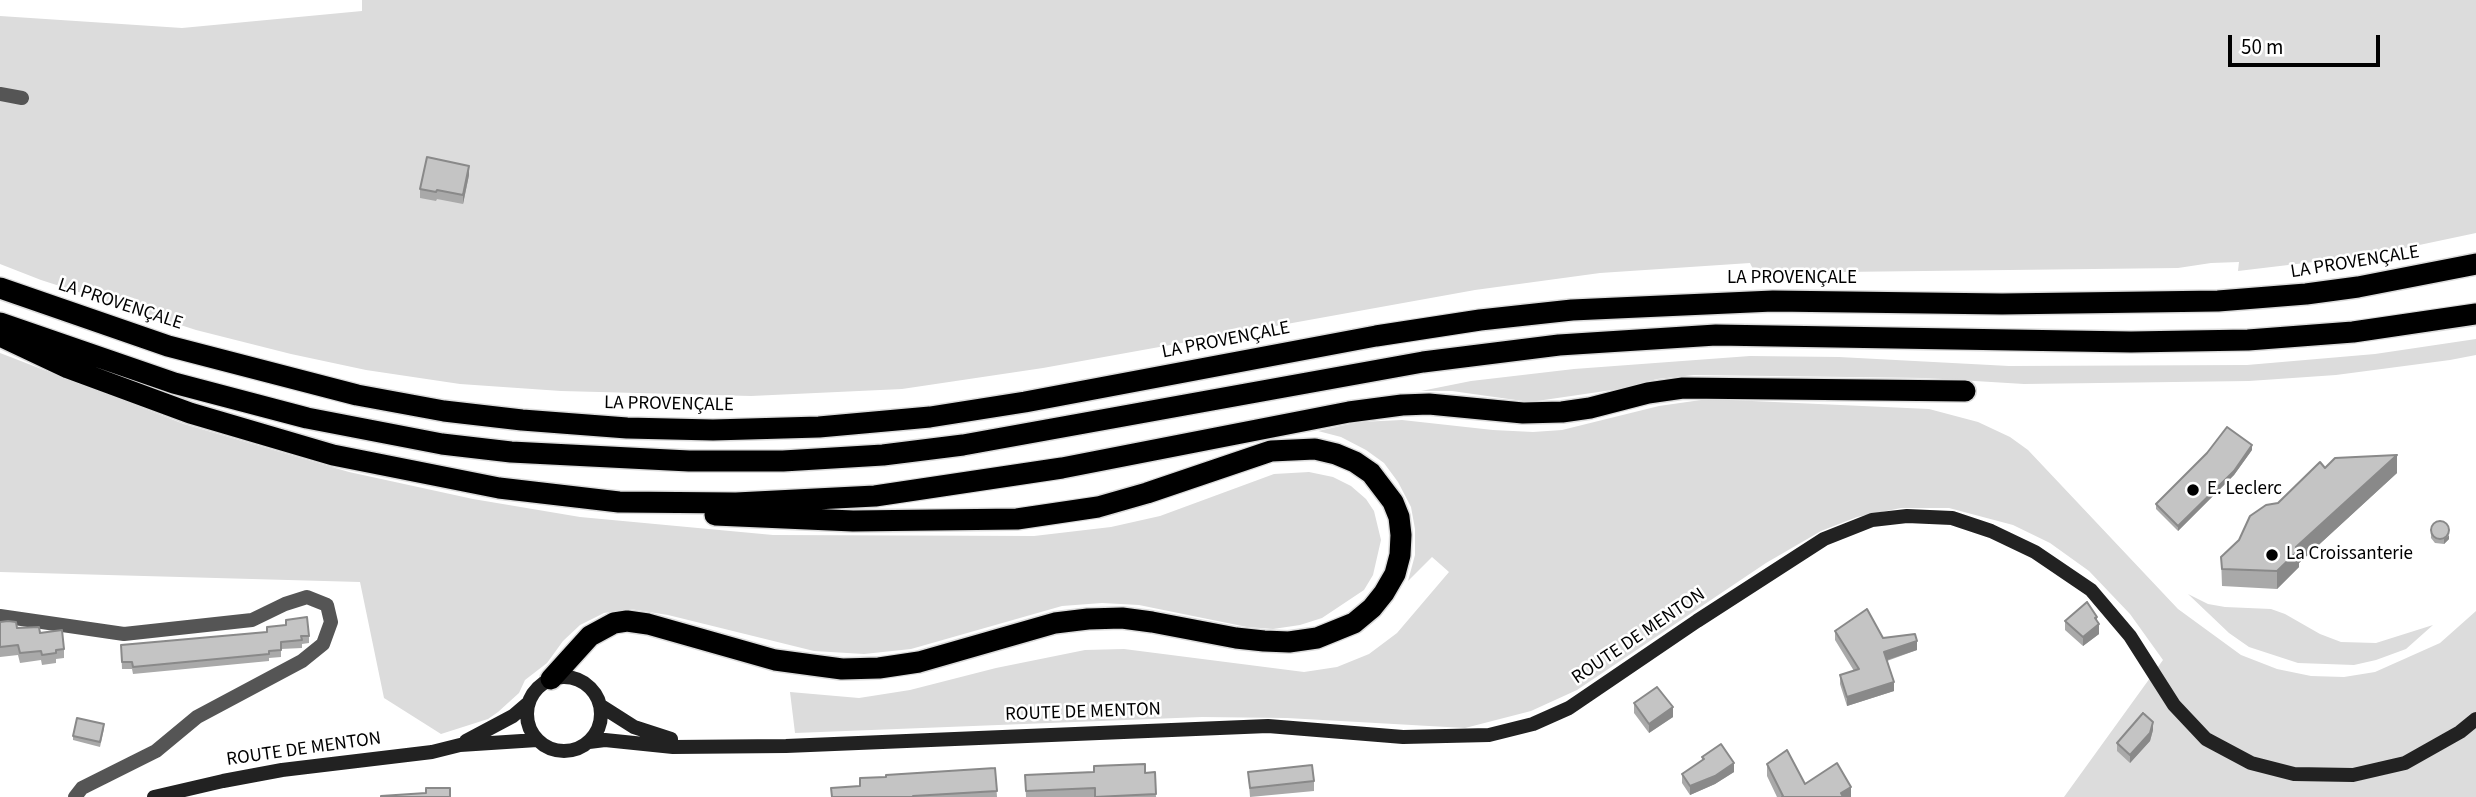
<!DOCTYPE html>
<meta charset="utf-8">
<style>
body{margin:0}
#map{position:relative;width:2476px;height:797px;overflow:hidden;background:#fff;font-family:"Source Sans 3",sans-serif}
canvas{display:block}
.scale{position:absolute;left:2228px;top:35px;width:152px;height:32px;box-sizing:border-box;border:4px solid #000;border-top:0;padding-left:9px;font-size:21px;line-height:24px;white-space:nowrap;color:#000;-webkit-text-stroke:5px #fff;paint-order:stroke}
</style>
<div id="map">
<canvas width="2476" height="797"></canvas>
<div class="scale">50 m</div>
</div>
<script>
const c = document.querySelector('canvas').getContext('2d');
c.lineJoin = 'round';
function paint(path, color) { c.fillStyle = color; c.fill(path, 'evenodd'); }
const poly = rows => new Path2D(rows.map(r => 'M' + r).join(''));
function stroke(path, color, width, dash) { c.strokeStyle = color; c.lineWidth = width; c.lineCap = dash ? 'butt' : 'round'; c.setLineDash(dash || []); c.stroke(path); }
function write(font, color, halo, rows, align = 'center') {
  c.font = font + ' "Source Sans 3",sans-serif'; c.lineWidth = 5; c.setLineDash([]); c.textBaseline = 'middle'; c.strokeStyle = halo; c.fillStyle = color; for (const [text, x, y, turn = 0] of rows) {
    c.save(); c.translate(x, y); c.rotate((+turn || 0) * Math.PI / 180); c.textAlign = isNaN(turn) ? turn : align; if (halo) c.strokeText(text, 0, 0); c.fillText(text, 0, 0); c.restore();
  }
}
paint(poly([
 [362,0,2476,0,2476,233,2372,255,2238,271,2239,262,2211,263,2178,268,1755,273,1750,263,1600,273,1475,290,1043,368,902,389,751,396,561,391,460,384,366,370,291,354,196,330,41,280,0,264,0,16,182,28,362,11],
 [2476,339,2476,355,2450,360,2336,375,2249,381,2024,384,1926,378,1694,375,1657,379,1619,389,1530,402,1452,391,1421,391,1471,381,1574,369,1750,356,1839,357,2009,366,2247,365,2375,354],
 [0,353,184,424,349,472,473,499,580,517,773,535,1034,536,1111,527,1160,516,1274,474,1309,472,1333,477,1351,486,1366,499,1374,511,1381,540,1373,575,1364,590,1322,618,1300,625,1273,629,1247,627,1139,605,1102,603,1062,606,911,649,864,654,814,651,668,615,630,609,604,613,580,625,563,641,547,663,525,680,519,693,498,712,488,719,441,734,384,698,360,582,0,572],
 [1708,399,1929,409,1978,422,2010,437,2028,450,2178,609,2241,655,2277,669,2311,676,2344,677,2375,672,2440,643,2476,611,2476,797,2064,797,2163,660,2130,614,2089,571,2050,543,2013,525,1949,508,1901,508,1857,517,1821,531,1766,563,1577,690,1531,711,1465,728,1287,718,1202,717,795,733,790,692,859,698,910,690,996,668,1085,650,1124,649,1304,672,1337,667,1369,654,1397,633,1449,572,1432,557,1408,581,1415,555,1415,529,1411,507,1398,482,1384,463,1366,450,1341,437,1318,431,1359,422,1402,420,1493,430,1533,432,1562,430,1659,406],
 [2188,594,2208,604,2225,607,2271,609,2285,614,2320,634,2341,642,2376,643,2433,625,2406,649,2376,660,2354,665,2298,663,2249,647,2229,633]
]), '#dcdcdc');
const motorway = poly([
 [0,288,168,346,357,395,444,411,522,420,627,428,713,430,819,427,930,417,1025,402,1376,336,1480,320,1572,310,1773,301,2002,304,2218,301,2306,294,2358,287,2476,264],
 [0,323,174,383,307,418,442,444,511,452,689,461,783,461,883,455,963,445,1423,362,1559,345,1716,335,2131,342,2248,340,2353,332,2476,314],
 [0,336,68,368,190,413,333,455,499,488,619,502,736,503,875,496,1062,468,1349,412,1402,405,1429,404,1523,413,1562,412,1590,408,1648,393,1683,388,1965,391],
 [551,679,590,636,614,623,627,621,648,624,775,660,842,669,879,668,919,662,1055,623,1088,619,1122,618,1152,622,1236,638,1264,641,1289,642,1317,638,1354,623,1372,608,1384,593,1395,574,1400,555,1401,535,1399,517,1393,502,1371,473,1355,462,1336,454,1315,449,1271,451,1147,493,1098,507,1017,519,853,521,715,515]
]);
stroke(motorway, '#dbdbdb', 24);
stroke(poly([
 [0,94,22,98],
 [0,616,124,634,252,620,285,604,307,597,327,605,331,622,323,644,302,661,197,717,156,751,82,788,75,797]
]), '#555', 14);
stroke(poly([
 '527 714a37 37 0 1 1 74 0a37 37 0 1 1-74 0Z',
 [601,706,634,727,671,739],
 [466,741,513,716,527,704],
 [589,742,605,740,673,747,786,746,1268,726,1403,737,1489,735,1533,724,1569,708,1697,621,1824,539,1872,520,1907,516,1952,518,1991,531,2035,552,2091,590,2130,636,2174,705,2206,739,2251,763,2294,774,2353,775,2405,763,2460,732,2476,719],
 [154,797,223,781,282,770,432,752,460,745,537,740]
]), '#222', 14);
stroke(motorway, '#000', 21);
paint(poly([
 [469,175,463,204,437,199,436,201,420,198,420,189],
 [2252,450,2234,475,2178,531,2156,509,2156,504],
 [2325,468,2397,473,2299,563,2299,567,2277,589,2222,586,2221,557,2278,503],
 [2431,527,2449,539,2444,544,2435,543,2431,538],
 [2065,621,2097,621,2099,634,2083,646,2065,630],
 [0,622,17,628,40,633,64,649,64,658,56,659,56,663,42,665,41,660,20,663,18,655,0,657],
 [1835,631,1883,638,1917,650,1887,661,1894,691,1847,706,1840,684,1840,675,1854,671,1835,640],
 [309,636,309,643,302,644,302,648,281,649,281,657,269,658,269,661,133,674,132,669,122,669,121,645],
 [1634,703,1673,717,1649,733,1634,713],
 [104,729,100,747,73,740,73,736],
 [2153,730,2150,741,2130,763,2117,751,2117,743],
 [1702,757,1734,772,1715,784,1690,795,1682,783,1682,774,1702,761],
 [1767,764,1805,784,1851,797,1777,797,1767,776],
 [995,768,997,797,831,797,831,788,860,786],
 [1155,772,1156,797,1026,797,1025,775],
 [1248,772,1314,781,1314,791,1250,797]
]), '#a9a9a9');
paint(poly([
 [469,166,469,175,463,204,463,195],
 [2252,445,2252,450,2234,475,2178,531,2178,526],
 [2397,455,2397,473,2299,563,2299,567,2277,589,2277,571,2296,547],
 [2449,535,2449,539,2444,544,2444,539],
 [2097,617,2097,626,2099,624,2099,634,2083,646,2083,637],
 [1917,641,1917,650,1884,661,1884,652],
 [1894,682,1894,691,1847,706,1847,697],
 [1673,707,1673,717,1649,733,1649,724],
 [2153,722,2153,730,2150,741,2130,763,2130,755],
 [1734,763,1734,772,1715,784,1690,795,1690,786],
 [1851,787,1851,797,1841,797,1841,793]
]), '#898989');
const building = poly([
 [427,157,469,166,463,195,437,190,436,192,420,189,427,157],
 [2227,427,2252,445,2234,471,2178,526,2156,504,2207,453,2227,427],
 [2397,455,2296,547,2299,550,2277,571,2222,569,2221,557,2239,540,2250,516,2266,505,2278,503,2320,462,2325,468,2335,458,2397,455],
 '2431 530a9 9 0 1 1 18 0a9 9 0 1 1-18 0Z',
 [2087,602,2097,617,2095,618,2099,624,2083,637,2065,621,2087,602],
 [1867,609,1883,638,1915,634,1917,641,1884,652,1894,682,1847,697,1840,675,1859,669,1835,631,1867,609],
 [307,617,309,636,301,636,302,640,281,642,281,650,269,651,269,654,133,667,132,662,122,662,121,645,267,632,267,627,286,625,286,620,307,617],
 [8,621,16,622,17,628,39,627,40,633,62,630,64,649,56,650,56,653,42,655,41,651,20,653,18,645,0,647,0,622,8,621],
 [1657,687,1673,707,1649,724,1634,703,1657,687],
 [2143,713,2153,722,2150,733,2130,755,2117,743,2143,713],
 [77,718,104,724,100,742,73,736,77,718],
 [1721,744,1734,763,1715,776,1690,786,1682,774,1704,759,1702,757,1721,744],
 [1787,750,1805,784,1837,763,1851,787,1841,793,1843,797,1782,797,1783,796,1767,764,1787,750],
 [1145,764,1145,773,1155,772,1156,794,1095,797,1095,788,1026,791,1025,775,1094,772,1094,766,1145,764],
 [1312,765,1314,781,1250,788,1248,772,1312,765],
 [995,768,997,791,913,796,913,797,832,797,831,788,860,786,860,778,886,777,886,775,995,768],
 [426,788,450,788,450,797,381,797,381,796,426,793,426,788]
]);
paint(building, '#c4c4c4');
stroke(building, '#898989', 2);
for (const [x, y, r, color] of [
 [2193,490,7,"#000"],
 [2272,555,7,"#000"]
]) { const dot = new Path2D(); dot.arc(x, y, r, 0, 2 * Math.PI); c.fillStyle = color; c.fill(dot); stroke(dot, '#fff', 2.5); }
write('19px', '#000', '#fff', [
 ["LA PROVENÇALE",2355,263,-9],
 ["LA PROVENÇALE",1792,279],
 ["LA PROVENÇALE",120,305,18],
 ["LA PROVENÇALE",1226,341,-11],
 ["LA PROVENÇALE",669,405,1],
 ["ROUTE DE MENTON",1639,637,-34],
 ["ROUTE DE MENTON",1083,713,-2],
 ["ROUTE DE MENTON",304,750,-8]
]);
write('19px', '#000', '#fff', [
 ["E. Leclerc",2207,490],
 ["La Croissanterie",2286,555]
], 'left');
</script>
